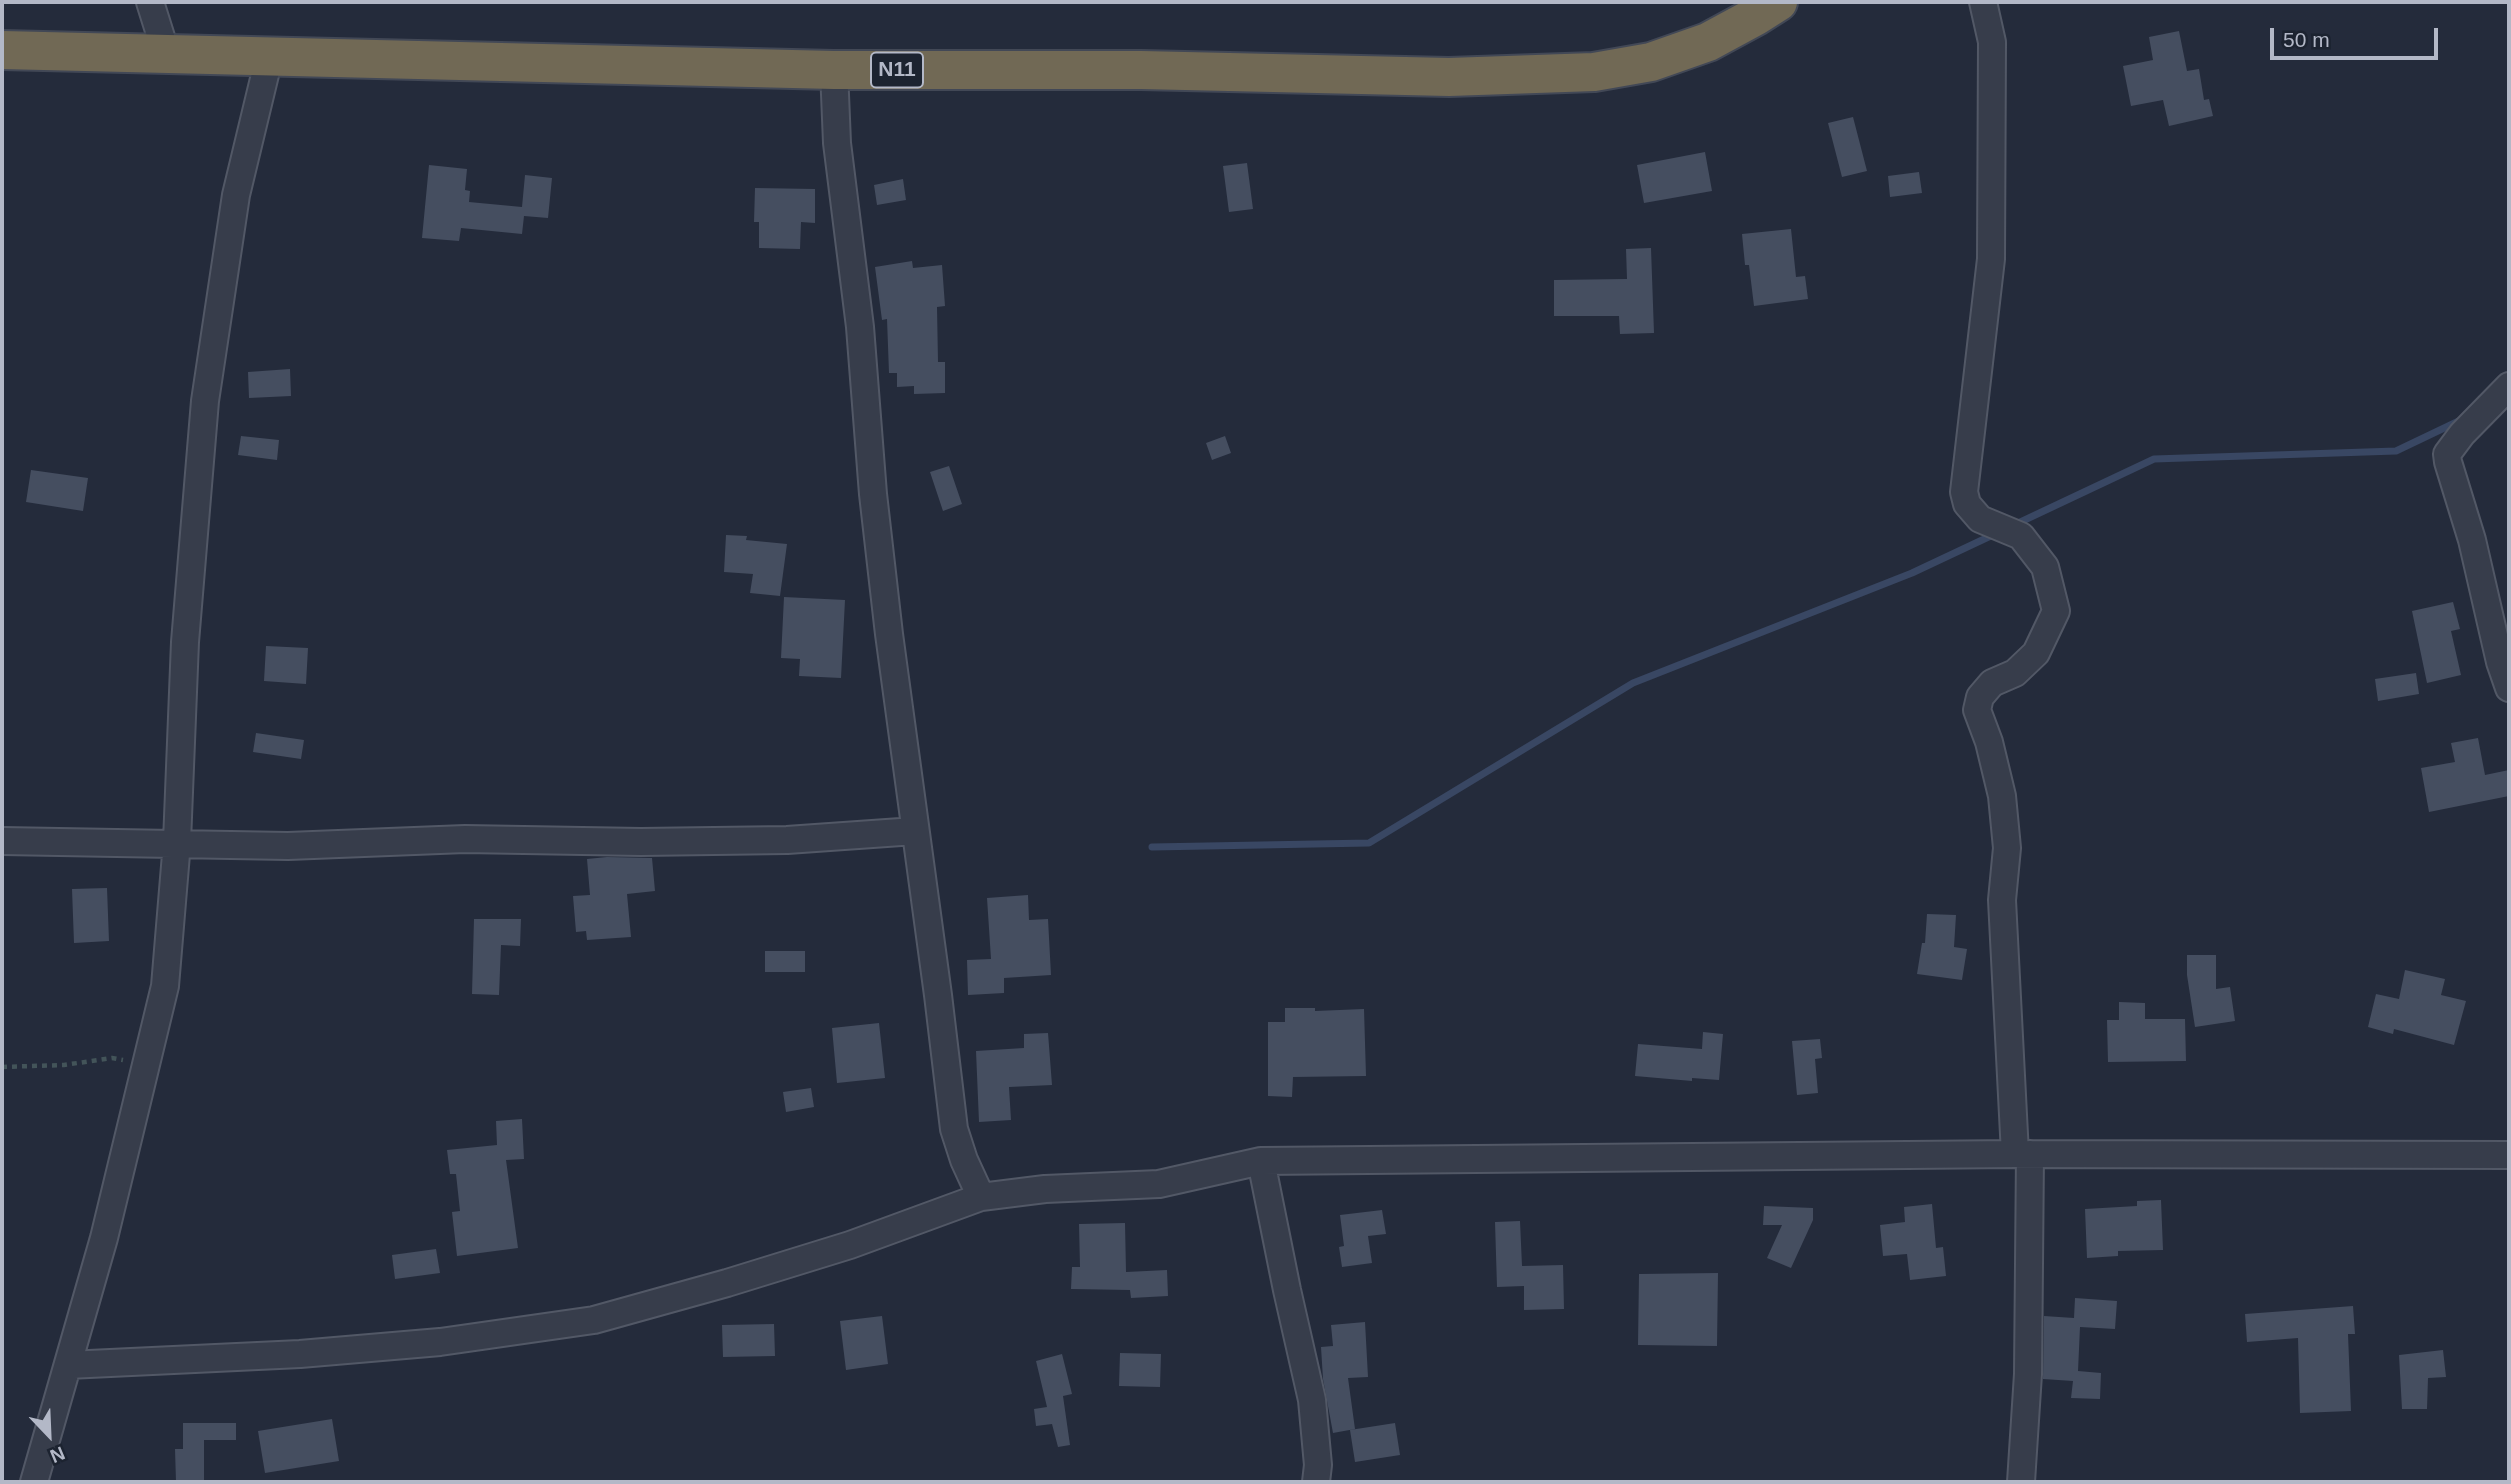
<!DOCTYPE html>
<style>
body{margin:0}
#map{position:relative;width:2511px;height:1484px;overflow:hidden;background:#242b3b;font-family:Helvetica,sans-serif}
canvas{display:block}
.frame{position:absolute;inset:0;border:4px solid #b3b8c7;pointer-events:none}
.north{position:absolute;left:14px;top:1400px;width:70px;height:70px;-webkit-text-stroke:5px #1c2330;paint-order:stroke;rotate:157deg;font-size:19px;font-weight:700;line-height:28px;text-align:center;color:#b3b8c7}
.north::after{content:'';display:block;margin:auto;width:24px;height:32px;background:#b3b8c7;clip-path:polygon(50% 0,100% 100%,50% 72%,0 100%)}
.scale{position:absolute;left:2270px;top:28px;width:168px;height:32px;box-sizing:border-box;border:4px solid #b3b8c7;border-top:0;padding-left:9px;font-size:21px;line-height:24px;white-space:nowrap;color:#b3b8c7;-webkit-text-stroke:5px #1c2330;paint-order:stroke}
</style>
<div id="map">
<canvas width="2511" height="1484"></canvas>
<div class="frame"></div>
<div class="north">N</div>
<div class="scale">50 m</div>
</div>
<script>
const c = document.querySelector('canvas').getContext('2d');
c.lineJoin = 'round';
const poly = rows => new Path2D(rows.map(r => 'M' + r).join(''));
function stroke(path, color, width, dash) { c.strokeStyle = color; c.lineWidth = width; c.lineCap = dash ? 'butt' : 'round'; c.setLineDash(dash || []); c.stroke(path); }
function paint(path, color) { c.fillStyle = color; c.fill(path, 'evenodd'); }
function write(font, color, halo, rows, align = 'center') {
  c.font = font + ' Helvetica,sans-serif'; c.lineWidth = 5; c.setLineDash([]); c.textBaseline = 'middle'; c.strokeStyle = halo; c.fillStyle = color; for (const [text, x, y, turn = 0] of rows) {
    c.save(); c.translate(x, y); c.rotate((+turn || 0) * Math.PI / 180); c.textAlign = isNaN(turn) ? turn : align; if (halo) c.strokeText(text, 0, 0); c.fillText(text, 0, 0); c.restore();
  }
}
stroke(poly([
 [2014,525,2154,459,2396,451,2463,419],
 [1152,847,1369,843,1633,683,1912,573,1997,533]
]), '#394763', 7);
paint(poly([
 [2179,31,2187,71,2199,69,2204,100,2209,99,2213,116,2169,126,2163,100,2131,106,2123,66,2153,60,2149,37],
 [1853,117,1867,171,1842,177,1828,123],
 [1705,152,1712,191,1644,203,1637,165],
 [1247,163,1253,209,1229,212,1223,166],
 [429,165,467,169,465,190,470,191,469,202,522,207,525,175,552,178,548,218,524,216,522,234,461,228,459,241,422,238],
 [1919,172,1922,193,1890,197,1888,176],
 [903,179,906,200,877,205,874,185],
 [755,188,815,189,815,223,801,222,800,249,759,248,759,222,754,222],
 [1791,229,1796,277,1805,276,1808,299,1754,306,1749,265,1745,265,1742,234],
 [1651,248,1654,333,1620,334,1619,316,1554,316,1554,280,1627,279,1626,249],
 [912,261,913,268,942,265,945,306,937,307,938,362,945,362,945,393,914,394,914,386,897,387,897,373,889,373,887,319,882,320,875,267],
 [290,369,291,396,249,398,248,372],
 [241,436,279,440,277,460,238,455],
 [1225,436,1231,453,1212,460,1206,443],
 [949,466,962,504,943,511,930,472],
 [31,470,88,478,83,511,26,502],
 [726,535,747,536,746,540,787,544,780,596,750,593,753,574,724,572],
 [784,597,845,600,841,678,799,676,800,659,781,658],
 [2453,602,2460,629,2451,631,2461,675,2427,683,2412,611],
 [266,646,308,648,306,684,264,681],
 [2416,673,2419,694,2378,701,2375,679],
 [256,733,304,740,301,759,253,752],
 [2478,738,2485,775,2509,770,2509,796,2429,812,2421,768,2455,762,2451,743],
 [607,857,652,858,655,891,627,894,631,937,587,940,586,931,576,932,573,896,590,895,587,859],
 [107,888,109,941,74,943,72,889],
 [1028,895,1029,920,1048,919,1051,975,1004,978,1004,993,968,995,967,960,991,959,987,898],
 [1927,914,1956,915,1954,947,1967,949,1962,980,1917,974,1922,943,1925,943],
 [474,919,521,919,520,946,501,945,499,995,472,994],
 [765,951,805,951,805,972,765,972],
 [2187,955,2216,955,2216,989,2230,987,2235,1021,2195,1027,2187,975],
 [2405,970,2445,979,2441,995,2466,1001,2454,1045,2394,1029,2393,1034,2368,1027,2376,994,2399,999],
 [2119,1002,2145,1003,2145,1019,2185,1019,2186,1061,2108,1062,2107,1020,2119,1020],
 [1285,1008,1315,1008,1315,1011,1364,1009,1366,1076,1293,1077,1292,1097,1268,1096,1268,1022,1285,1022],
 [879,1023,885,1078,837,1083,832,1028],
 [1703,1032,1723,1034,1719,1080,1692,1078,1692,1081,1635,1076,1638,1044,1702,1049],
 [1048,1033,1052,1085,1009,1087,1011,1120,979,1122,976,1051,1024,1048,1024,1034],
 [1820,1039,1822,1058,1815,1059,1818,1093,1797,1095,1792,1041],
 [811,1088,814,1107,786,1112,783,1092],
 [522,1119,524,1159,506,1160,518,1248,457,1256,452,1212,460,1211,456,1174,450,1174,447,1150,497,1145,496,1121],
 [2161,1200,2163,1250,2118,1251,2118,1256,2087,1258,2085,1209,2137,1206,2137,1201],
 [1932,1204,1936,1248,1943,1247,1946,1276,1910,1280,1907,1254,1883,1256,1880,1225,1905,1222,1904,1207],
 [1764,1206,1813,1208,1813,1220,1791,1268,1767,1258,1782,1225,1763,1225],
 [1382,1210,1386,1234,1368,1236,1372,1263,1342,1267,1339,1247,1344,1246,1340,1215],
 [1520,1221,1522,1266,1563,1265,1564,1309,1524,1310,1524,1286,1497,1287,1495,1222],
 [1125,1223,1126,1272,1167,1270,1168,1296,1131,1298,1130,1290,1071,1289,1072,1267,1080,1267,1079,1224],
 [436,1249,440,1273,395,1279,392,1255],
 [1718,1273,1717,1346,1638,1345,1639,1274],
 [2075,1298,2117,1301,2115,1329,2080,1327,2078,1371,2101,1373,2100,1399,2071,1398,2073,1381,2043,1379,2044,1316,2074,1318],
 [2353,1306,2355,1334,2348,1334,2351,1411,2300,1413,2298,1338,2247,1342,2245,1314],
 [882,1316,888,1364,846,1370,840,1321],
 [1365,1322,1368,1377,1348,1378,1355,1429,1333,1433,1323,1379,1321,1347,1333,1346,1331,1325],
 [774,1324,775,1356,723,1357,722,1325],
 [2443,1350,2446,1377,2428,1378,2427,1409,2402,1409,2399,1355],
 [1120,1353,1161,1354,1160,1387,1119,1386],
 [1062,1354,1072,1394,1063,1396,1070,1445,1058,1447,1052,1424,1036,1426,1034,1409,1047,1407,1036,1361],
 [332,1419,339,1461,265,1473,258,1431],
 [183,1423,236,1423,236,1440,204,1440,204,1482,176,1482,175,1449,183,1449],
 [1395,1423,1400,1455,1355,1462,1350,1430]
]), '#454e60');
const minor = poly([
 [150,2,166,53],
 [1983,2,1992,42,1991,259,1964,492,1967,504,1980,519,2021,536,2045,567,2056,611,2036,653,2015,673,1992,683,1980,697,1977,710,1989,742,2002,796,2007,848,2002,900,2015,1154],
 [834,70,837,143,860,327,873,494,889,634,938,995,954,1129,964,1160,981,1197],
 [2509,386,2462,434,2447,454,2448,462,2472,540,2500,662,2509,688],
 [2,841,288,846,465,839,641,842,787,840,915,831],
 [1261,1161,1287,1290,1312,1400,1318,1465,1316,1482],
 [68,1365,300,1354,440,1342,594,1320,727,1283,850,1245,981,1197,1045,1189,1159,1184,1261,1161,2015,1154,2509,1155],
 [34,1482,104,1238,165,986,177,842,185,642,205,401,236,195,269,58],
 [2021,1482,2028,1374,2030,1154]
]);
const highway = poly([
 [2,50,834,70,1141,70,1449,77,1594,72,1651,62,1708,42,1756,16,1778,2]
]);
stroke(minor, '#525866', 30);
stroke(highway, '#424856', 42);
stroke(poly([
 [2,1067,64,1065,112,1058,123,1060]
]), '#435459', 4.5, [5, 5]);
stroke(minor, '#373d4b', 26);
stroke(highway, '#716955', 38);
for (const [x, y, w] of [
 [897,70,52]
]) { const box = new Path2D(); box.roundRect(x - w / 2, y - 17.5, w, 35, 5); c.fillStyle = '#1c2330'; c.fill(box); stroke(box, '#b3b8c7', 2); }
write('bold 21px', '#b3b8c7', null, [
 ["N11",897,70]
]);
</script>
